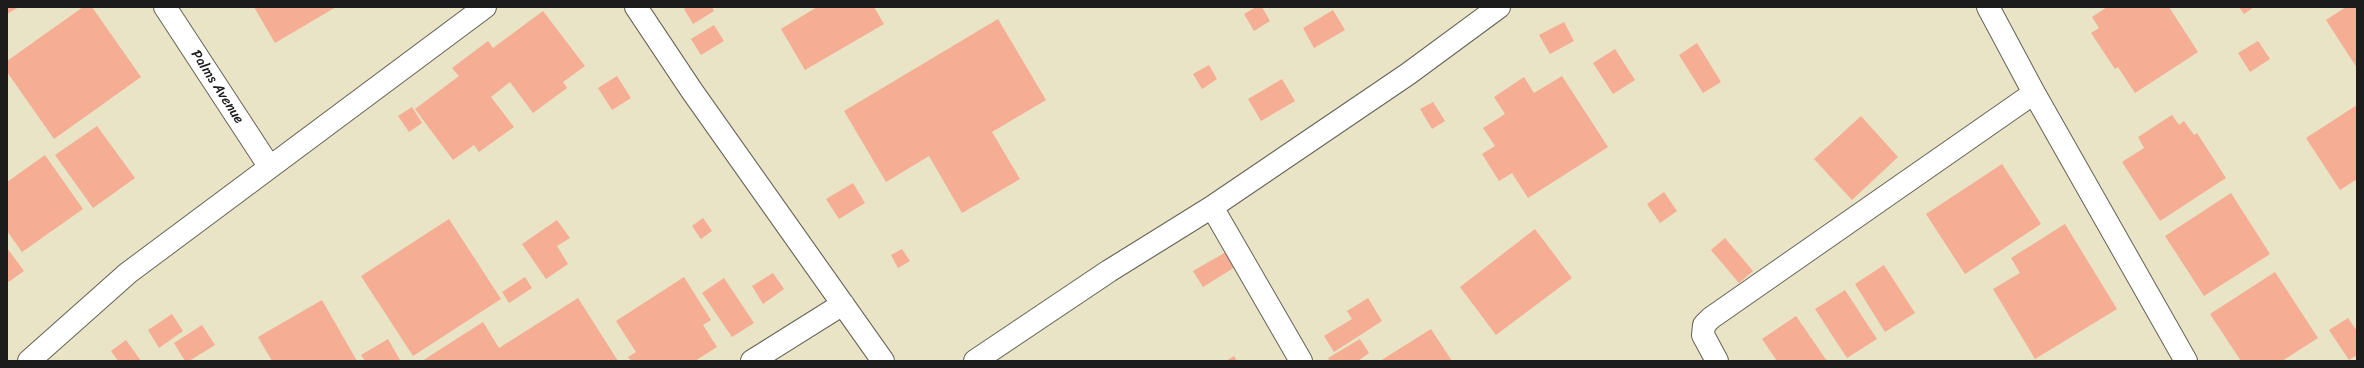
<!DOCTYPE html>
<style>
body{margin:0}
#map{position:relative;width:2364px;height:368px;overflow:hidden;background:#e9e4c5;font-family:Sriracha,sans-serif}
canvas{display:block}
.frame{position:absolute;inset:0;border:8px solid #1c1c1c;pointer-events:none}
</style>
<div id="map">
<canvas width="2364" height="368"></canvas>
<div class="frame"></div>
</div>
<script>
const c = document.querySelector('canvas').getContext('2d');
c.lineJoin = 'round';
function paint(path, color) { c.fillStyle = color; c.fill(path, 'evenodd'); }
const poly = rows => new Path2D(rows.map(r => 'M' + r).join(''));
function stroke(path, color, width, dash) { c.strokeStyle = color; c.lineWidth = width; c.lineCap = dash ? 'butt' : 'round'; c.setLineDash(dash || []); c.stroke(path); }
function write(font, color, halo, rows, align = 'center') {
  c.font = font + ' Sriracha,sans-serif'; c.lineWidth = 3; c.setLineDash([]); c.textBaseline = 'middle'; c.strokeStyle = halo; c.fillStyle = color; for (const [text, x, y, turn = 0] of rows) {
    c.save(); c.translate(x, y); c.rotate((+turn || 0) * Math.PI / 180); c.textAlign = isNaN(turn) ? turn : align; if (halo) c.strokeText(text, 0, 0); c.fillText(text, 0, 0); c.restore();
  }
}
paint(poly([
 [7,7,19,7,7,14],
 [83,7,92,7,141,77,54,139,7,72,7,61],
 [254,7,336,7,275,43],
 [687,7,712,7,714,11,693,24,684,9],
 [817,7,874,7,884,24,805,70,781,29],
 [1256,7,1262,7,1270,21,1254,31,1244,14],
 [2107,7,2169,7,2198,52,2135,93,2118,67,2115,69,2091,33,2099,28,2092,17],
 [2239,7,2254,7,2244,14],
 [2346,7,2357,7,2357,68,2326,20],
 [1333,10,1345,30,1314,48,1303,28],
 [543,11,585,66,563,82,567,88,533,113,510,82,491,97,514,127,479,152,474,145,453,160,415,109,459,76,452,68,488,41,493,48],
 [998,19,1046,100,992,132,1020,179,962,213,929,156,886,182,844,111],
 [1564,22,1574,41,1550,54,1539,35],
 [714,25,724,41,701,55,691,39],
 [2258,41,2270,59,2250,72,2238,53],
 [1697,43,1721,82,1703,93,1679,55],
 [1615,49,1635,80,1613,94,1593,63],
 [1209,65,1217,79,1202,89,1193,74],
 [617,76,631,98,612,110,598,88],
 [1562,76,1608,147,1528,198,1512,173,1499,181,1482,154,1495,146,1483,128,1505,114,1494,97,1524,77,1534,93],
 [1282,79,1295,101,1261,121,1248,99],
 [1433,102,1445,121,1432,129,1420,109],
 [2357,105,2357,179,2340,190,2306,138],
 [412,107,422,123,409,132,398,116],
 [2172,115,2179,125,2184,121,2194,135,2197,133,2226,178,2160,221,2122,162,2144,148,2138,137],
 [1861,116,1898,157,1852,200,1814,159],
 [97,126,135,178,93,208,55,155],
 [45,155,83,209,22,252,7,231,7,182],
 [2002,164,2041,224,1965,274,1926,214],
 [853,183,865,203,839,219,826,199],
 [1664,192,1677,211,1660,223,1647,204],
 [2231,193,2270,254,2204,296,2165,236],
 [703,218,712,231,701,239,692,226],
 [449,219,501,299,413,356,361,276],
 [557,220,570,238,557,246,568,264,546,279,522,244],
 [2065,224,2117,309,2035,359,1993,289,2020,273,2011,258],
 [1535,229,1572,278,1496,335,1460,287],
 [1725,238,1753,271,1739,283,1711,250],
 [7,248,24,271,7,283],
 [902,249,910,261,898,268,891,255],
 [1226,252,1235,267,1203,287,1193,271],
 [1884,265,1915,313,1885,332,1855,284],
 [2275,272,2318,338,2282,361,2241,361,2210,314],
 [773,273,784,289,763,304,752,286],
 [525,277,532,288,509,303,502,292],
 [684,277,711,320,703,325,717,347,695,361,631,361,628,357,636,352,616,321],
 [724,278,754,323,732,337,702,293],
 [1845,290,1877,339,1847,358,1815,309],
 [578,298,618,361,422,361,483,322,499,348],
 [1368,298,1382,321,1334,352,1324,336,1352,319,1347,311],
 [322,300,357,361,272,361,258,337],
 [172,314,183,331,159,348,148,330],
 [1796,316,1827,361,1777,361,1762,339],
 [2348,318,2357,331,2357,355,2349,360,2329,330],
 [202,325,215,345,189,361,185,361,174,343],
 [1431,329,1452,361,1380,361],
 [388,339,400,360,365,361,361,355],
 [1360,339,1369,353,1358,361,1330,361,1328,358],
 [126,340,141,361,118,361,111,351],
 [1234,356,1237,361,1226,361]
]), '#f5ad94');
const minor = poly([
 [165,7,269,166],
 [636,7,692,91,883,361],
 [1988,7,2034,93,2186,361],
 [1212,207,1301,361],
 [29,361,128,273,485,7],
 [752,361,843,304],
 [975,361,1109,271,1212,207,1408,74,1499,7],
 [1717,361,1703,335,1704,325,1711,318,2034,93]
]);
stroke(minor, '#646257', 24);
stroke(minor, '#fff', 22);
write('14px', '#1c1c1c', '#fff', [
 ["Palms Avenue",217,87,57]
]);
</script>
